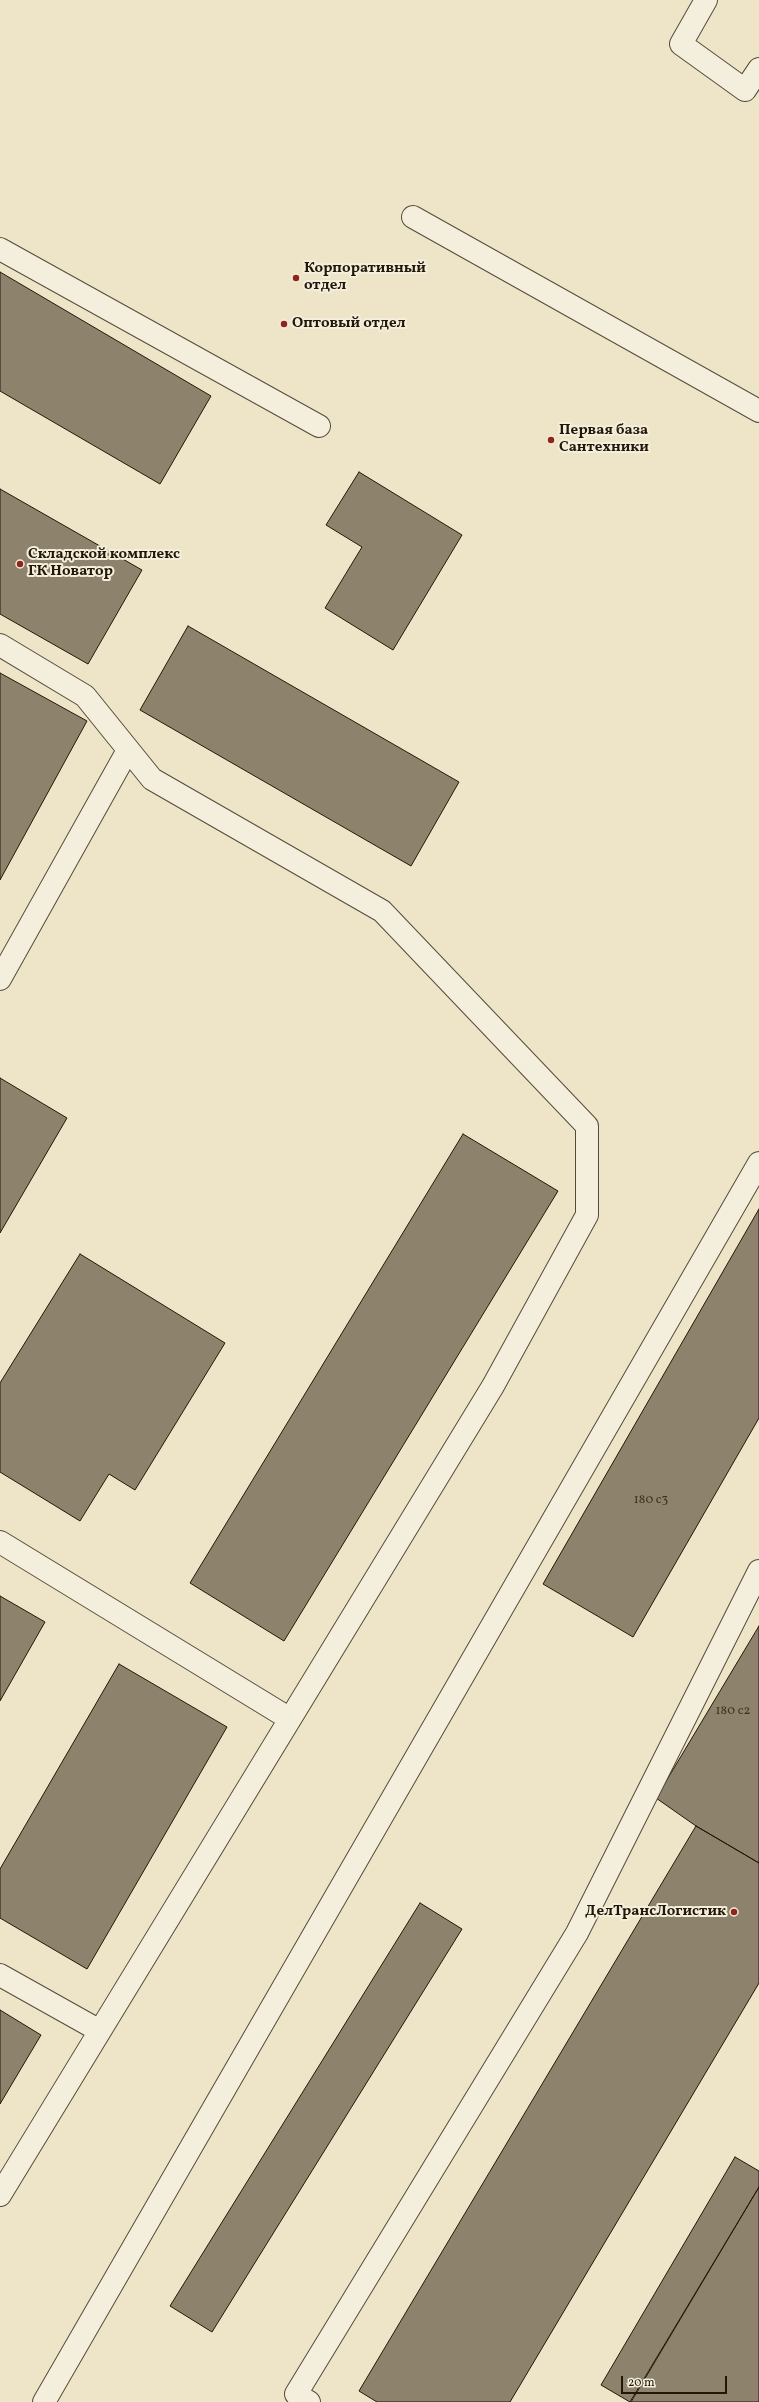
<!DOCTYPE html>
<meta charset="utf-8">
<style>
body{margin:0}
#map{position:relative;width:759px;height:2402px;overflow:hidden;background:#eee5c9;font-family:Vollkorn,serif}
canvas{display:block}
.scale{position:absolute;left:621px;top:2376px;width:106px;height:18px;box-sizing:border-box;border:2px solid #231808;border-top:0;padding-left:5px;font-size:12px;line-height:14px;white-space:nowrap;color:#231808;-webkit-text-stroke:3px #f4eedc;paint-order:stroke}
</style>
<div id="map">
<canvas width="759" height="2402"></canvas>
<div class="scale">20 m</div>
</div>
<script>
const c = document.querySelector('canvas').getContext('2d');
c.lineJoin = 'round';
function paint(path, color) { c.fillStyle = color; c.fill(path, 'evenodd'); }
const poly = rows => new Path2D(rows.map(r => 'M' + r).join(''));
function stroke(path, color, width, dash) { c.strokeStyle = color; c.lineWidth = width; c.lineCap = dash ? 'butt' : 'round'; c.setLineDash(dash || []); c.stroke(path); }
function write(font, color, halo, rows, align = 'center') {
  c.font = font + ' Vollkorn,serif'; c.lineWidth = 4; c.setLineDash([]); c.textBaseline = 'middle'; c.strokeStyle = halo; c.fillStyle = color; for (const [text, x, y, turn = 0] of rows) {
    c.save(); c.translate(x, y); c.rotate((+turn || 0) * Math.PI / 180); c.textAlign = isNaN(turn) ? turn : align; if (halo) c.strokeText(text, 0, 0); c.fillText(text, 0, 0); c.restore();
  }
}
const building = poly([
 [0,272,211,396,160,484,0,391,0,272],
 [359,472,462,535,393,650,325,608,362,547,326,525,359,472],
 [0,489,142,570,88,664,0,614,0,489],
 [188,626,459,782,411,866,140,710,188,626],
 [0,673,87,721,0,880,0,673],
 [0,1078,67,1118,0,1233,0,1078],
 [463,1134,558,1191,284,1641,190,1583,463,1134],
 [759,1209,759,1418,633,1637,543,1584,759,1209],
 [80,1254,225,1343,135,1490,109,1474,80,1521,0,1472,0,1383,80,1254],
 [0,1596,45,1622,0,1701,0,1596],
 [759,1626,759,1863,696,1826,656,1798,759,1626],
 [119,1664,227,1727,87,1969,0,1918,0,1869,119,1664],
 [696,1826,759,1863,759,1983,510,2402,377,2402,359,2391,696,1826],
 [420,1903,462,1929,212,2332,170,2306,420,1903],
 [0,2010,41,2035,0,2104,0,2010],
 [735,2157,759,2171,759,2187,630,2402,601,2385,735,2157],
 [759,2187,759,2402,631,2402,759,2187]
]);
paint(building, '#8d836c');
stroke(building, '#231808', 1);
const minor = poly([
 [706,0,681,44,745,90,759,69],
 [413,217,759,411],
 [0,249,319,426],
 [0,645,85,696,152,779,382,911,587,1126,587,1215,493,1386,0,2195],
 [0,979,128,750],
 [0,1542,290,1719],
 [0,1975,100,2031],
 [44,2402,759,1163],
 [309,2402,296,2394,577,1933,759,1571]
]);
stroke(minor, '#564b38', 24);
stroke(minor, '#f4eedc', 22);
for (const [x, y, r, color] of [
 [296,278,4,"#8f2418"],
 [284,324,4,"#8f2418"],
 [551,440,4,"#8f2418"],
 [20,564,4,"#8f2418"],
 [734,1912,4,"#8f2418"]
]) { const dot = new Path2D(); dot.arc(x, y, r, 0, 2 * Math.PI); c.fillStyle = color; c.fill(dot); stroke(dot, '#f4eedc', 1.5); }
write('13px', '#3e3321', null, [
 ["180 с3",651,1501],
 ["180 с2",733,1712]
]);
write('bold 15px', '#231808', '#f4eedc', [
 ["Корпоративный",304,269],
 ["отдел",304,286],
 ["Оптовый отдел",292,324],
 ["Первая база",559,431],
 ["Сантехники",559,448],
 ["Складской комплекс",28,555],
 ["ГК Новатор",28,572],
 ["ДелТрансЛогистик",726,1912,"right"]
], 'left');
</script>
